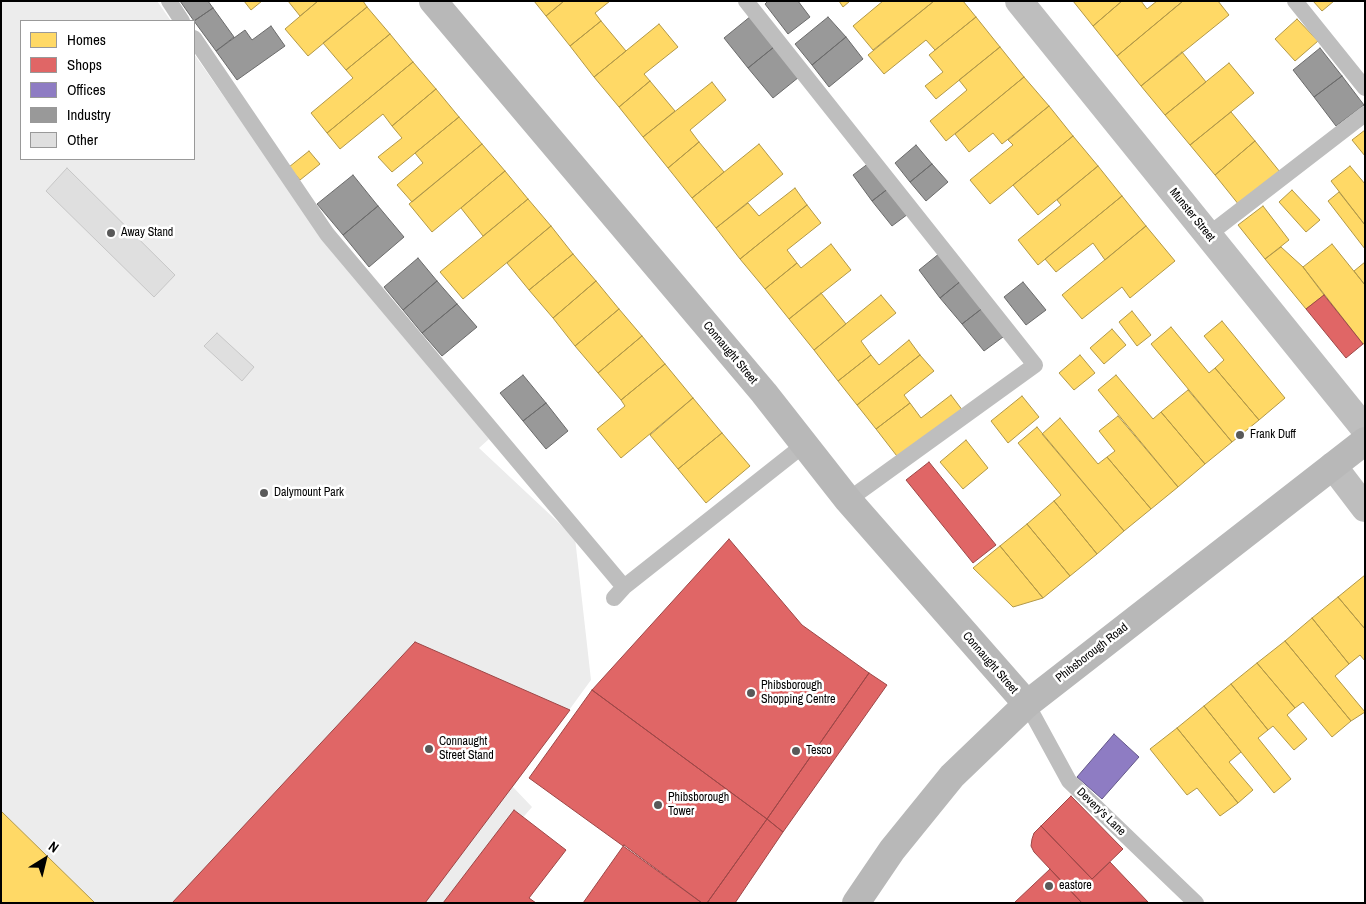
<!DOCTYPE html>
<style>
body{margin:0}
#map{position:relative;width:1366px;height:904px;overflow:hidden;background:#fff;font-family:"Archivo Narrow",sans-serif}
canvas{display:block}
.frame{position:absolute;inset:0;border:2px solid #000;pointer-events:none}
.legend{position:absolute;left:20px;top:20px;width:175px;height:140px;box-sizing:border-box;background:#fff;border:1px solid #999;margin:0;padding:6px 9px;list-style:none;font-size:15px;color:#000}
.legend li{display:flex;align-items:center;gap:10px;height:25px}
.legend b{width:25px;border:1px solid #999}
.north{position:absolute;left:20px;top:834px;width:50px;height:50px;-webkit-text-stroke:4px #fff;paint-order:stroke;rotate:36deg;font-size:14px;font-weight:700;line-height:20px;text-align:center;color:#000}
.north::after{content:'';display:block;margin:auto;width:18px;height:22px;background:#000;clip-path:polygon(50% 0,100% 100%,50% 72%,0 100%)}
</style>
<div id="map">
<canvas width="1366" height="904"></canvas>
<div class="frame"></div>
<ul class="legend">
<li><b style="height:14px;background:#ffd966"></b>Homes</li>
<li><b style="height:14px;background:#e06666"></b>Shops</li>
<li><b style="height:14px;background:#8e7cc3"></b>Offices</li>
<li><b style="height:14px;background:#999"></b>Industry</li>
<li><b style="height:14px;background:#dfdfdf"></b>Other</li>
</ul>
<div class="north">N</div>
</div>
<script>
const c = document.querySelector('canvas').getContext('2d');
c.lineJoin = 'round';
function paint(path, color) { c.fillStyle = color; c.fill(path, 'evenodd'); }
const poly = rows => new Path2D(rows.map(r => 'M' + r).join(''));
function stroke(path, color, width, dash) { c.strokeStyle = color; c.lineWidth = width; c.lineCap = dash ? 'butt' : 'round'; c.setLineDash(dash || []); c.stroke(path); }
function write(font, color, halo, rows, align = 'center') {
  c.font = font + ' "Archivo Narrow",sans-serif'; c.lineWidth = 5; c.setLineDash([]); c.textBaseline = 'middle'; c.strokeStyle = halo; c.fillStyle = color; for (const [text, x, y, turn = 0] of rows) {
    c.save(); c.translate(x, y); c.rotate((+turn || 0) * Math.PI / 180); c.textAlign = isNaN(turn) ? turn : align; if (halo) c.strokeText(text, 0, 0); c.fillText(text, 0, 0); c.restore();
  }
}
paint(poly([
 [1,1,157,1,171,21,21,21,21,159,194,159,194,54,310,219,489,439,479,448,575,538,591,680,513,787,532,807,449,903,1,903]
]), '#ececec');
const homes = poly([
 [244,1,262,1,251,10,244,1],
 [288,1,318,1,300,16,288,1],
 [318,1,363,1,367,7,308,56,285,29,318,1],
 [534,1,564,1,546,16,534,1],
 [564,1,610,1,595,13,601,21,570,46,546,16,564,1],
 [839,1,850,1,843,7,839,1],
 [883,1,934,1,873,50,853,26,883,1],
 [934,1,963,1,976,17,935,50,926,40,884,74,868,55,934,1],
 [1073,1,1122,1,1093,26,1073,1],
 [1122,1,1141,1,1147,9,1157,1,1183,1,1117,56,1093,26,1122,1],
 [1183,1,1218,1,1229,15,1141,86,1117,56,1183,1],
 [1313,1,1334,1,1322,11,1313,1],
 [367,7,390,34,346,70,323,43,367,7],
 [976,17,1000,47,936,99,925,86,943,72,929,55,976,17],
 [1297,19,1318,41,1295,61,1275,39,1297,19],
 [601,21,626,51,594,77,570,46,601,21],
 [659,24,678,47,644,74,650,81,619,107,594,77,659,24],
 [390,34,413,62,327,133,311,113,353,78,346,70,390,34],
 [1000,47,1024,77,946,141,930,121,967,90,959,80,1000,47],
 [1182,52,1206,82,1165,115,1141,86,1182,52],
 [413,62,436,89,392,126,383,114,340,149,327,133,413,62],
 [1229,63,1254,93,1190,145,1165,115,1229,63],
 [1024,77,1049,106,1002,144,993,133,969,152,955,134,1024,77],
 [650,81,675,111,643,137,619,107,650,81],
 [712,82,726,100,690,130,699,142,668,168,643,137,712,82],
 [436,89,459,117,392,172,378,157,402,138,392,126,436,89],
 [1049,106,1073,136,990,204,970,180,1013,145,1008,140,1049,106],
 [1231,112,1255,141,1215,175,1190,145,1231,112],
 [459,117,482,144,412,202,397,185,423,163,415,153,459,117],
 [1365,130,1365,156,1352,140,1365,130],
 [1073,136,1098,166,1038,215,1013,185,1073,136],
 [1255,141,1280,172,1239,205,1215,175,1255,141],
 [699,142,724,172,692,198,668,168,699,142],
 [482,144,505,171,432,232,409,204,482,144],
 [759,144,783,174,716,228,692,198,759,144],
 [309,151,320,164,300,180,289,167,309,151],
 [1098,166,1122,196,1038,265,1018,240,1061,205,1057,200,1098,166],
 [1350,166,1365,184,1365,225,1331,181,1350,166],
 [505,171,528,199,483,236,461,208,505,171],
 [795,188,807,205,740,259,716,228,748,203,759,216,795,188],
 [1292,190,1320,220,1306,232,1279,202,1292,190],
 [1339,192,1365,225,1365,249,1328,201,1339,192],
 [1122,196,1146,226,1105,260,1093,243,1056,272,1045,259,1122,196],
 [528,199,551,226,463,299,440,272,528,199],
 [807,205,821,223,787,250,797,263,765,289,740,259,807,205],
 [1263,206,1289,240,1265,259,1238,225,1263,206],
 [551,226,573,254,529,290,507,263,551,226],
 [1146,226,1175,261,1130,298,1122,287,1082,319,1062,295,1146,226],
 [831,244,851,270,789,319,765,289,797,263,801,268,831,244],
 [1332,244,1365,285,1365,343,1363,344,1303,267,1332,244],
 [1281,247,1303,267,1324,295,1306,309,1265,259,1281,247],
 [573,254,596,281,553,318,529,290,573,254],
 [1365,262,1365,285,1354,271,1365,262],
 [596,281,619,309,575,346,553,318,596,281],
 [821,293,846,324,814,350,789,319,821,293],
 [881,295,896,313,861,341,871,355,838,381,814,350,881,295],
 [619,309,642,336,598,373,575,346,619,309],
 [1132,311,1151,335,1137,346,1119,322,1132,311],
 [1222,321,1285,398,1259,420,1215,368,1224,360,1204,336,1222,321],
 [1171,327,1209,373,1215,368,1259,420,1232,442,1151,344,1171,327],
 [1112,329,1126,345,1104,364,1090,348,1112,329],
 [642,336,665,364,621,400,598,373,642,336],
 [909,340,920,355,857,405,838,381,871,355,879,365,909,340],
 [920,355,934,371,904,395,910,403,876,429,857,405,920,355],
 [1080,355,1095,373,1074,390,1059,373,1080,355],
 [665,364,693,398,621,458,597,429,625,406,621,400,665,364],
 [1116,375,1153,419,1161,412,1205,464,1178,487,1098,390,1116,375],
 [1188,390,1232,442,1205,464,1161,412,1188,390],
 [951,395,963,411,900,460,876,429,910,403,921,418,951,395],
 [1022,396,1039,417,1008,443,991,421,1022,396],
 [693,398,722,433,678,469,650,435,693,398],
 [1118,416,1178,487,1151,509,1107,457,1115,451,1099,431,1118,416],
 [1060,418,1098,464,1107,457,1151,509,1124,531,1042,434,1060,418],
 [1037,427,1124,531,1097,554,1054,501,1061,495,1018,443,1037,427],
 [722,433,750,466,706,503,678,469,722,433],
 [966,440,988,468,963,489,940,462,966,440],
 [1054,501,1097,554,1070,576,1027,524,1054,501],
 [1027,524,1070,576,1043,598,1000,546,1027,524],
 [1000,546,1043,598,1013,607,973,568,1000,546],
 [1365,575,1365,629,1338,597,1365,575],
 [1338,597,1365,629,1365,661,1360,655,1349,664,1312,618,1338,597],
 [1312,618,1349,664,1335,676,1365,712,1351,721,1285,641,1312,618],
 [1285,641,1351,721,1332,737,1303,702,1295,708,1257,663,1285,641],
 [1257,663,1295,708,1287,715,1307,739,1294,750,1273,726,1268,730,1231,684,1257,663],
 [1231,684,1268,730,1258,738,1291,779,1274,793,1204,706,1231,684],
 [1204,706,1241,752,1229,762,1253,790,1238,803,1177,728,1204,706],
 [1177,728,1238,803,1220,816,1197,788,1187,795,1150,749,1177,728],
 [1,811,95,903,1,903,1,811]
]);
paint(homes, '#ffd966');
stroke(homes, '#b29847', 1);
const shops = poly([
 [1324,295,1363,344,1346,358,1306,309,1324,295],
 [929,462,996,545,973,563,906,480,929,462],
 [729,539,802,625,869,673,767,819,592,690,729,539],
 [415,642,570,710,425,903,172,903,415,642],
 [869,673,887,685,783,832,767,819,869,673],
 [592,690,767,819,707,903,702,903,529,778,592,690],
 [1071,796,1123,849,1092,879,1041,826,1071,796],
 [514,810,566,850,529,898,536,903,443,903,514,810],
 [767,819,783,832,735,903,707,903,767,819],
 [1041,826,1092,879,1110,862,1148,902,1082,903,1034,852,1031,846,1032,839,1034,833,1041,826],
 [624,845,651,865,702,903,583,903,624,845],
 [1050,869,1082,903,1014,903,1050,869]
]);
paint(shops, '#e06666');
stroke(shops, '#9d4747', 1);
const offices = poly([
 [1114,734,1139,757,1102,799,1077,777,1114,734]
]);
paint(offices, '#8e7cc3');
stroke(offices, '#635788', 1);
const industry = poly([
 [180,1,208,1,213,8,194,21,180,1],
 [768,1,798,1,810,17,788,34,765,4,768,1],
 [213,8,234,37,216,51,194,21,213,8],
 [751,16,774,47,748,68,724,38,751,16],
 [828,17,846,37,812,65,795,44,828,17],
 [271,26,285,46,237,80,216,51,245,30,252,40,271,26],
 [846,37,863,59,829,87,812,65,846,37],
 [774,47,799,77,773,98,748,68,774,47],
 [1320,48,1342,76,1314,97,1293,70,1320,48],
 [1342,76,1364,105,1336,126,1314,97,1342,76],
 [916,145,932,164,910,182,895,163,916,145],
 [869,163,889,188,872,201,853,175,869,163],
 [932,164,948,182,926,201,910,182,932,164],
 [353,175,378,206,343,235,317,204,353,175],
 [889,188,908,214,892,226,872,201,889,188],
 [378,206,404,237,369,267,343,235,378,206],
 [940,253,962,280,940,298,919,270,940,253],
 [418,258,437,281,403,310,384,287,418,258],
 [962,280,984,307,962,324,940,298,962,280],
 [437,281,457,304,422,333,403,310,437,281],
 [1023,282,1046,310,1026,325,1004,297,1023,282],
 [457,304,477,327,442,356,422,333,457,304],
 [984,307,1007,334,984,351,962,324,984,307],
 [523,375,546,403,523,421,500,393,523,375],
 [546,403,568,431,546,449,523,421,546,403]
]);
paint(industry, '#999');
stroke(industry, '#6b6b6b', 1);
const building = poly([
 [67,168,175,275,154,297,46,191,67,168],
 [217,333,254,367,242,381,204,346,217,333]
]);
paint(building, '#dfdfdf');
stroke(building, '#c7c7c7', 1);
stroke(poly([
 [169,1,182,21],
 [746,1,1035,365,848,500],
 [1295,1,1365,88],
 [194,38,327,234,624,587],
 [1208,235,1365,114],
 [614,598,624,587,805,444],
 [1027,704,1069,781,1196,903]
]), '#bebebe', 16);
stroke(poly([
 [1019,1,1365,429],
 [1333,466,1365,508]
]), '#bebebe', 28);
stroke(poly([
 [433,1,764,393,848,500,1027,704],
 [856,903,892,850,952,776,1027,704,1365,441]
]), '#b8b8b8', 28);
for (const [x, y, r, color] of [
 [111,233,5,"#595959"],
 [1240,435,5,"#595959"],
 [264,493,5,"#595959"],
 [751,693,5,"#595959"],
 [429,749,5,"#595959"],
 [796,751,5,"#595959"],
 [658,805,5,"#595959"],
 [1049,886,5,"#595959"]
]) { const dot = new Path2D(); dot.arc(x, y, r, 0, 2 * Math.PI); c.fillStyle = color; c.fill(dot); stroke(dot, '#fff', 2); }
write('12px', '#000', '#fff', [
 ["Munster Street",1192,215,51],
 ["Connaught Street",730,353,50],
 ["Phibsborough Road",1092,653,-38],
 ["Connaught Street",990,663,49],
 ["Devery's Lane",1101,812,44]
]);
write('12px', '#000', '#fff', [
 ["Away Stand",121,233],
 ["Frank Duff",1250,435],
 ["Dalymount Park",274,493],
 ["Phibsborough",761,686],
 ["Shopping Centre",761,700],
 ["Connaught",439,742],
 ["Street Stand",439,756],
 ["Tesco",806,751],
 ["Phibsborough",668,798],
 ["Tower",668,812],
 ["eastore",1059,886]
], 'left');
</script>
